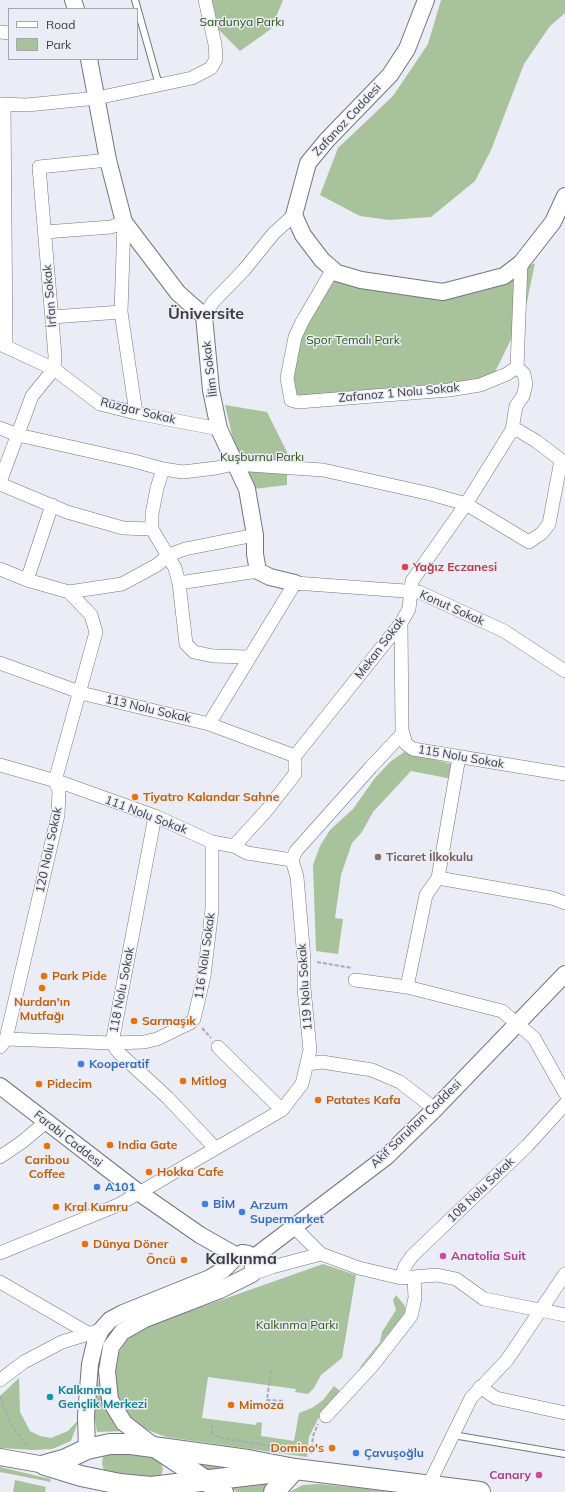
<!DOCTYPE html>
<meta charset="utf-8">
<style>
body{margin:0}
#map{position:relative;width:565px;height:1492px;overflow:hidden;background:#eaecf6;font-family:Mulish,sans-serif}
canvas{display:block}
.legend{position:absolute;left:8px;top:8px;width:130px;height:52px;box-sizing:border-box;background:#eaecf6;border:1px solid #a4a6ae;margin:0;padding:5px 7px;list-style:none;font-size:12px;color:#3c3d41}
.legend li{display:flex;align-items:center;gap:8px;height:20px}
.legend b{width:20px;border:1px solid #a4a6ae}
</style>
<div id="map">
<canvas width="565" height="1492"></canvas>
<ul class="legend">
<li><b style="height:5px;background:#fff"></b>Road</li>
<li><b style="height:11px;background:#a8c29b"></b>Park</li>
</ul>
</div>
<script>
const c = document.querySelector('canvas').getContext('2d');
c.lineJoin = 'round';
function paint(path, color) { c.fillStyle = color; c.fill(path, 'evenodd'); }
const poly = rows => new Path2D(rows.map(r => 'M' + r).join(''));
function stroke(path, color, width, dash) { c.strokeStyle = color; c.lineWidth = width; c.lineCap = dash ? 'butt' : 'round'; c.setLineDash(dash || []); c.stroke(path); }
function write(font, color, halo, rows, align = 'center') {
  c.font = font + ' Mulish,sans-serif'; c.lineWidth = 3; c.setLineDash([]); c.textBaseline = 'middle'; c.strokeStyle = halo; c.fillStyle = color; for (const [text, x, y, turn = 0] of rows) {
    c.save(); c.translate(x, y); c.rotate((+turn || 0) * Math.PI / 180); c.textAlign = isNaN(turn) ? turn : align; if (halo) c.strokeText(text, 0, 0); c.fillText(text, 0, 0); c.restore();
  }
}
paint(poly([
 [212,0,283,0,271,29,240,51,218,29],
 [441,0,565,0,565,13,550,26,524,64,491,150,475,181,431,217,389,220,360,216,320,195,338,148,393,96,428,44],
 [535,263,525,311,494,374,454,388,336,394,297,409,285,400,285,370,328,277,477,290],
 [225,405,267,412,287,452,287,485,245,490],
 [404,752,452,764,457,780,411,771,373,812,362,832,352,843,341,875,335,918,343,919,338,954,316,951,313,865,320,846,330,830,353,809,375,778,390,762],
 [323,1264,356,1275,342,1358,321,1375,314,1388,308,1394,295,1392,296,1389,208,1377,202,1418,256,1425,257,1422,262,1423,261,1436,294,1441,299,1413,312,1408,323,1400,334,1386,341,1392,322,1411,309,1437,307,1457,166,1437,150,1431,134,1422,123,1409,115,1395,114,1371,117,1357,124,1342,142,1328],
 [396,1295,405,1306,405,1313,361,1368,360,1367,380,1342,382,1332,396,1310,393,1300],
 [97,1373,100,1394,107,1409,123,1431,97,1432,94,1413],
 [19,1378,20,1412,30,1431,40,1436,51,1438,68,1431,79,1419,71,1441,52,1449,33,1450,0,1448,0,1396],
 [117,1452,146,1455,160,1461,163,1469,161,1476,135,1478,104,1471,102,1463,103,1456],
 [191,1461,244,1468,210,1474],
 [0,1467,50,1479,51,1482,0,1472],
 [15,1480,46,1487,45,1492,13,1492],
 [277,1481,267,1492,237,1492,228,1486],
 [319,1484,361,1488,395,1492,289,1492,303,1485]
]), '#a8c29b');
const service = poly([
 [135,0,159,85],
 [453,1435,565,1454]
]);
const minor = poly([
 [0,32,9,33],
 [0,104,27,105,97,98,192,78,211,68,216,59,215,44,205,0],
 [4,104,6,346],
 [45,232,111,227,124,222,121,312,136,413],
 [204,316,213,302,244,270,274,233,294,215],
 [52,317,121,312],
 [0,344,54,369,100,404,136,413,219,429],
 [517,367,521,263],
 [0,428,18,435,134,461,163,469,183,472,216,468,234,464,323,470,431,494,466,504,529,542,542,533,549,524,561,460,536,441,519,431,512,430,516,406,523,396,526,384,524,374,517,367,507,374,480,385,449,390,298,402,291,400,287,378,295,337,302,322,333,269],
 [0,482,32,396,54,369,55,356,39,167,108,160],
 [0,484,67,512,123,528,152,529,175,568,179,583,186,644,194,652,213,656,249,657],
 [152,529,152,514,157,488,163,469],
 [0,569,27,580,69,592,122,584,157,565,169,555,185,549,255,535],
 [27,580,52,505],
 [179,583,258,571],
 [401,623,402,730,406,744,413,749,565,774],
 [0,663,85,694,209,724,295,756],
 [209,724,295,583,419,592,504,631,565,671],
 [295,756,401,623,409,609,412,581,466,504,512,430],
 [0,765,63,783,155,816,212,842,234,846,247,853,292,860],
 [155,816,112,1043,119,1053,168,1098,215,1148],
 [234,846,266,811,295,774,295,756],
 [438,878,552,898,565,903],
 [355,980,407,987,502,1011,534,1038,565,1093],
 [407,987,426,895,438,878,459,757],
 [6,1039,112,1043,144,1042,157,1039,190,1023,194,1019,204,976,212,909,212,842],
 [0,1047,6,1039,58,815,59,791,55,781,96,632,91,615,69,592],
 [218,1047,282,1110],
 [308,1064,322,1062,372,1070,400,1082,435,1109],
 [0,1157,22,1142,46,1122],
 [294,1227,321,1254,359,1268,401,1278,437,1275,456,1279,484,1299,565,1315],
 [0,1253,118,1205,282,1110,302,1084,310,1050,304,988,304,959,297,877,292,860,296,851,371,767,403,733],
 [252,1274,272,1267,321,1254],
 [401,1278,405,1266,412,1256,527,1146,565,1104],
 [0,1282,88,1333],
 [0,1380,24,1362,62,1342,101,1330],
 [480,1387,496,1398,565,1413],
 [326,1416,373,1365,411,1316,415,1298,414,1277],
 [429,1484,471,1398,507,1360,565,1274]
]);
const tertiary = poly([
 [73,0,76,9],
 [426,0,407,49,390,75,327,140,308,163,294,215,303,235,322,260,337,273,361,280,443,292,504,276,521,263,553,222,565,196],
 [89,59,108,160,124,222,178,293,204,316,211,390,219,429,247,489,255,535,255,554,258,571,270,577,295,583],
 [0,1086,138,1192,200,1235,237,1256],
 [253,1258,386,1157,435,1109,565,974],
 [87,1449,86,1416,90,1364,95,1343,101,1330,110,1320,123,1313,210,1278,223,1270,237,1256,242,1253,248,1254,254,1260,252,1274,220,1290,145,1319,122,1332,111,1347,107,1371,110,1400,124,1423,155,1447],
 [0,1457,45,1465]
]);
const primary = poly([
 [158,1449,223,1492],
 [45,1465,66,1459,87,1449,110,1444,131,1444,248,1460,295,1469,480,1492],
 [45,1465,81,1476,120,1484,151,1487,164,1491],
 [151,1487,277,1472],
 [274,1492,295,1469]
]);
stroke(service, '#74767f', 8);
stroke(minor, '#74767f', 14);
stroke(tertiary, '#74767f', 18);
stroke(primary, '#74767f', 22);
stroke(poly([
 [317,962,352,968],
 [202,1028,211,1038],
 [271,1370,267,1400,285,1401],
 [0,1396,10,1423,20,1437,30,1448],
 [212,1425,212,1434,222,1438,284,1448,284,1450],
 [311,1454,313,1436,318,1424]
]), '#a9abb3', 2, [4, 2]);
stroke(service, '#fff', 6);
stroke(minor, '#fff', 13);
stroke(tertiary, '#fff', 16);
stroke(primary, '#fff', 20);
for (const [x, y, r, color] of [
 [405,567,4,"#e0444e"],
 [135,797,4,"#e8710a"],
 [378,857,4,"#8d6e63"],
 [44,976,4,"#e8710a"],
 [42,988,4,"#e8710a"],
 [134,1021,4,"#e8710a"],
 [81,1064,4,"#3f7fe0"],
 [183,1081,4,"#e8710a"],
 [39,1084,4,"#e8710a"],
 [318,1100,4,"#e8710a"],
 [110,1145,4,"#e8710a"],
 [47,1146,4,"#e8710a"],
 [149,1172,4,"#e8710a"],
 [97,1187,4,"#3f7fe0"],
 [205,1204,4,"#3f7fe0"],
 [56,1207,4,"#e8710a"],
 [242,1212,4,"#3f7fe0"],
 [85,1244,4,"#e8710a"],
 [443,1256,4,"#d1479c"],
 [184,1260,4,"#e8710a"],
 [50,1397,4,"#0f9aa8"],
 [231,1405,4,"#e8710a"],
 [332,1448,4,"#e8710a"],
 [356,1453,4,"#3f7fe0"],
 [539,1475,4,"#d1479c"]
]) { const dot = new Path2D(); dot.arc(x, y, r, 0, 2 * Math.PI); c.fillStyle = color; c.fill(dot); stroke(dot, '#eaecf6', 1.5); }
write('12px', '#2b5310', '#eaecf6', [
 ["Sardunya Parkı",242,22],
 ["Spor Temalı Park",353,340],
 ["Kuşburnu Parkı",262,457],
 ["Kalkınma Parkı",297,1325]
]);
write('12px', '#3c3d41', '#eaecf6', [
 ["Zafanoz Caddesi",347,120,-47],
 ["İrfan Sokak",50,296,-95],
 ["İlim Sokak",210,369,-97],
 ["Zafanoz 1 Nolu Sokak",399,393,-5],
 ["Rüzgar Sokak",138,411,14],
 ["Konut Sokak",452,608,24],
 ["Mekan Sokak",380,648,-53],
 ["113 Nolu Sokak",148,709,13],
 ["115 Nolu Sokak",461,757,10],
 ["111 Nolu Sokak",146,815,21],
 ["120 Nolu Sokak",49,850,-78],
 ["116 Nolu Sokak",205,956,-82],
 ["119 Nolu Sokak",305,987,-94],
 ["118 Nolu Sokak",122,990,-79],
 ["Akif Saruhan Caddesi",416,1124,-44],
 ["Farabi Caddesi",68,1139,38],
 ["108 Nolu Sokak",481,1190,-44]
]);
write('bold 12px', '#be3a42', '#eaecf6', [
 ["Yağız Eczanesi",413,567]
], 'left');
write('bold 12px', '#c56008', '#eaecf6', [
 ["Tiyatro Kalandar Sahne",143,797],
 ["Park Pide",52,976],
 ["Nurdan'ın",42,1002,"center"],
 ["Mutfağı",42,1016,"center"],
 ["Sarmaşık",142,1021],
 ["Mitlog",191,1081],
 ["Pidecim",47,1084],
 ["Patates Kafa",326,1100],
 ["India Gate",118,1145],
 ["Caribou",47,1160,"center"],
 ["Coffee",47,1174,"center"],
 ["Hokka Cafe",157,1172],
 ["Kral Kumru",64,1207],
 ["Dünya Döner",93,1244],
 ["Öncü",176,1260,"right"],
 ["Mimoza",239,1405],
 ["Domino's",324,1448,"right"]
], 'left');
write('bold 12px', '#785e54', '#eaecf6', [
 ["Ticaret İlkokulu",386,857]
], 'left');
write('bold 12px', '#366cbe', '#eaecf6', [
 ["Kooperatif",89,1064],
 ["A101",105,1187],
 ["BİM",213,1204],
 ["Arzum",250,1205],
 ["Supermarket",250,1219],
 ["Çavuşoğlu",364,1453]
], 'left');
write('bold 12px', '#b23c85', '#eaecf6', [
 ["Anatolia Suit",451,1256],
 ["Canary",531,1475,"right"]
], 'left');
write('bold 12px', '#0d838f', '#eaecf6', [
 ["Kalkınma",58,1390],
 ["Gençlik Merkezi",58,1404]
], 'left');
write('bold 16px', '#3c3d41', '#eaecf6', [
 ["Üniversite",206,314],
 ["Kalkınma",241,1259]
]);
</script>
